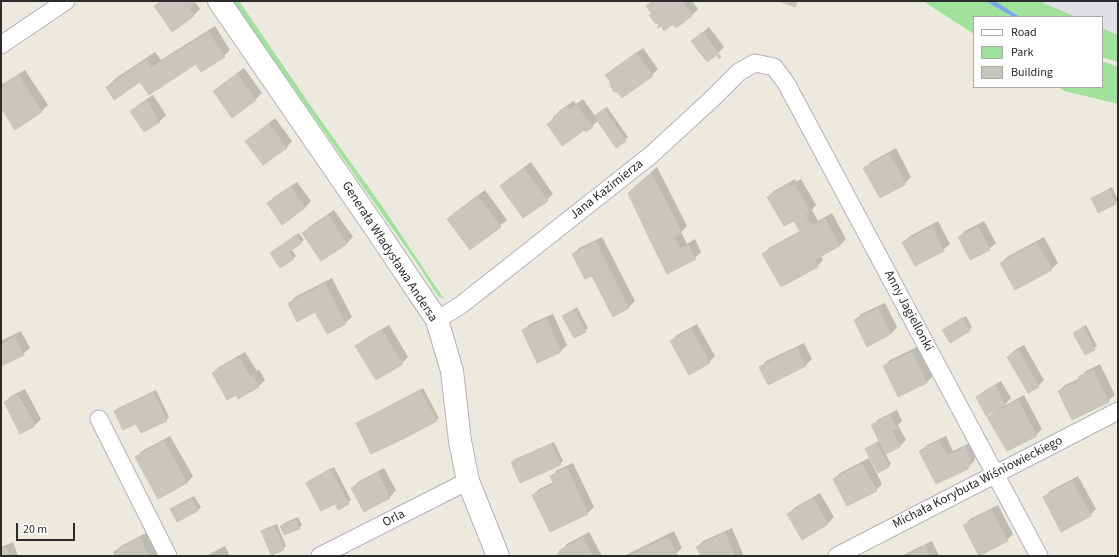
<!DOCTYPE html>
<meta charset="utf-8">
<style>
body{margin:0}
#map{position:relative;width:1119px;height:557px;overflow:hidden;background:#eceade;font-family:"Source Sans 3",sans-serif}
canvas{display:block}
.frame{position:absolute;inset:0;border:2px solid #2b2b2b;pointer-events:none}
.legend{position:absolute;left:973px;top:16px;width:130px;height:72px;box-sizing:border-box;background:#fff;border:1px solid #aaa;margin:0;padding:5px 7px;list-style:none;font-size:12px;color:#2b2b2b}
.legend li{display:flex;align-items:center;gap:8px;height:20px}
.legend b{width:20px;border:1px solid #aaa}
.scale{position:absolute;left:16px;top:523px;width:59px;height:18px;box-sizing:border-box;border:2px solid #2b2b2b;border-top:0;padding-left:5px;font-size:12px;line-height:14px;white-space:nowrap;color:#2b2b2b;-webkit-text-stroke:3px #fff;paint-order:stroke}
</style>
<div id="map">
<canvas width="1119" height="557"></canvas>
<div class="frame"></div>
<ul class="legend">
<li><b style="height:5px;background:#fff"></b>Road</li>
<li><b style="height:11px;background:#a0e19c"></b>Park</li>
<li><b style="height:11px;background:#c8c6bd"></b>Building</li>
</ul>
<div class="scale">20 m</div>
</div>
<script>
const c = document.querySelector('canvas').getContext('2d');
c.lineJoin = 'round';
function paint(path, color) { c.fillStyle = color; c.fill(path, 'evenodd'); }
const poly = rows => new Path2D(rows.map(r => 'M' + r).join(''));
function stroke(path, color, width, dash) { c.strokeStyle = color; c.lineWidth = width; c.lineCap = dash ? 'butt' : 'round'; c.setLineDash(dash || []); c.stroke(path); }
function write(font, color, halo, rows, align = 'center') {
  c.font = font + ' "Source Sans 3",sans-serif'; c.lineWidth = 3; c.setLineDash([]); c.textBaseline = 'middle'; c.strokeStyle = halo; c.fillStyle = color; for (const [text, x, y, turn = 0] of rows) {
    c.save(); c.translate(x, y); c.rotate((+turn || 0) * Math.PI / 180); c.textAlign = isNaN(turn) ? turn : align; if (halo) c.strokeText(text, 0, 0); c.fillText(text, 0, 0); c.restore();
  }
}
paint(poly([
 [1039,1,1118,1,1118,35,1102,28,1102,17,1076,17]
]), '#e2dee5');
paint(poly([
 [232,1,239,1,317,115,386,212,444,299,438,296,417,263],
 [923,1,986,1,1013,17,974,17,974,34],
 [995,1,1039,1,1076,17,1020,17],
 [1102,28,1118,35,1118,62,1102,57],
 [1102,61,1118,67,1118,104,1065,91,1058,87,1102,87]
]), '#a0e19c');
paint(poly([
 [986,1,995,1,1020,17,1013,17]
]), '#74aaea');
paint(poly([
 [161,1,197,1,196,3,200,9,194,15,172,30,155,6],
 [652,1,692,1,698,9,692,15,676,26,673,23,664,29,661,26,659,21,650,15,652,13,647,6],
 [215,26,230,50,224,56,196,62,141,80,107,87,116,78,155,52,161,60],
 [709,27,724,47,718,53,693,41],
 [643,48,658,69,652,75,611,81,607,75,613,69],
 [244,68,262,93,256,99,233,116,214,91,221,85],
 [25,70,48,105,41,112,1,106,1,85],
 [153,95,166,115,160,121,145,131,132,111,138,105],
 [583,99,595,116,607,107,628,137,616,147,598,121,592,126,584,129,548,125,560,110,574,101,576,104],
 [275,118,292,141,286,148,246,141],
 [896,148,911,177,905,183,865,168,871,162],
 [531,162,553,194,547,200,523,217,501,186,507,180],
 [657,167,687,226,681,232,687,244,695,239,701,252,695,258,667,272,635,187],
 [795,179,796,182,801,179,816,205,812,210,818,221,832,213,846,239,840,245,821,256,823,260,817,266,763,254,769,248,800,231,794,219,768,197,774,191],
 [297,182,311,201,305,208,268,204,274,197],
 [1112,187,1118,200,1115,203,1092,199,1095,196],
 [485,190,507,220,470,249,448,219,454,213],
 [334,210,353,237,347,243,321,260,303,233,309,227],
 [938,221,950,244,943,250,915,264,904,242,910,236],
 [984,221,996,243,989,249,959,237,965,231],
 [299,233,304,240,291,249,296,256,293,259,271,253],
 [602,237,635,301,628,308,592,274,573,254,579,248],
 [1044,237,1058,263,1051,269,1001,263,1007,257],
 [332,278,352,317,345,323,316,311,289,304,295,297],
 [885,303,897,327,891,334,855,321,861,314],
 [577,307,588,328,585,331,563,316],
 [553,314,567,345,561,351,537,362,523,330,530,324],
 [966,316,972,327,969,330,944,330],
 [697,324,715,356,709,362,671,341,677,335],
 [389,325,408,357,402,363,356,347,363,340],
 [1086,325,1097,346,1086,354,1074,333],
 [21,331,30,348,23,354,1,365,1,341],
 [804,343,812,359,806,365,768,384,760,368,766,361],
 [1024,345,1044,380,1038,386,1008,357,1015,350],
 [919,346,933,376,927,382,898,396,884,366,890,360],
 [245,352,257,371,259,369,265,380,259,386,238,397,236,394,213,373,219,367],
 [1100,364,1115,395,1108,401,1059,391,1065,385,1080,378,1086,371],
 [1001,381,1011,398,1004,406,1024,395,1042,429,1036,435,988,418,996,410,977,397,984,391],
 [423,388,439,418,436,420,357,423,360,421],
 [25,389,41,419,34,426,5,402,11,396],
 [156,390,169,417,166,420,137,422,115,411,118,408],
 [897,410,902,421,898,425,906,440,900,446,885,453,891,464,888,467,866,449,880,440,873,425,879,419],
 [170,436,193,476,187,483,136,457,142,451],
 [946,436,953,451,972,442,977,452,974,461,967,468,920,451,927,445],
 [554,442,563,461,560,464,512,462,515,459],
 [869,458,882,484,876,490,834,479,840,473],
 [573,463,594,507,588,513,550,531,533,495,539,489,554,482,551,477,557,470],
 [334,467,351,500,339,508,335,502,307,483,310,480],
 [384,468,396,490,390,497,364,510,352,488,358,482],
 [1078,476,1096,509,1090,515,1044,497,1050,491],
 [820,493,834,517,828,523,802,539,788,514,794,508],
 [194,496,201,507,198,510,178,521,172,509,175,506],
 [998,505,1013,534,1007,540,964,526,970,519],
 [298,517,302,525,299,528,281,526,284,523],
 [277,524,286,546,283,549,263,531,266,528],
 [732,528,743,554,742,556,702,556,697,547,703,541],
 [674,531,682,548,673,556,624,556],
 [589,532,602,556,558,556,561,551,567,544],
 [146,533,158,556,117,556,115,552,121,546],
 [932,541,939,556,901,556],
 [13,542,18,556,1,556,1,547],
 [225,546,230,556,206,556]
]), '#0003');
const building = poly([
 [162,1,194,1,196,3,189,8,194,16,172,32,154,6,162,1],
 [653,1,682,1,692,16,676,28,673,24,664,31,661,26,658,28,657,27,659,25,658,22,656,24,649,15,652,14,646,6,653,1],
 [778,1,797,1,795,7,778,1],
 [208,32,225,57,201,72,185,47,208,32],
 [703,32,721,57,719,59,717,55,707,62,691,41,703,32],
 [185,47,196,64,149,95,140,82,114,100,106,87,146,60,151,68,185,47],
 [636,53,653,76,622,98,618,92,614,92,610,85,610,81,605,75,636,53],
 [237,74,256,100,232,118,213,91,237,74],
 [18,75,42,112,15,130,1,108,1,87,18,75],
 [147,101,160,122,144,132,130,111,147,101],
 [576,105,593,127,586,132,584,130,562,146,547,124,555,119,553,117,567,106,569,110,576,105],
 [604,109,626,141,616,148,594,116,604,109],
 [269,124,287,148,263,165,245,141,269,124],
 [889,154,906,184,880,198,863,168,889,154],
 [524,168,548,201,523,218,500,186,524,168],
 [651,173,676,221,649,238,628,193,651,173],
 [788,185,790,187,795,185,810,212,805,215,812,226,825,219,840,246,814,260,818,267,781,287,762,254,800,232,794,221,784,226,767,197,788,185],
 [291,187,305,208,282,225,267,203,291,187],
 [1109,190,1116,204,1098,213,1091,198,1109,190],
 [478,196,501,227,470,250,447,219,478,196],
 [328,215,347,244,321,261,302,233,328,215],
 [676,221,681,233,674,237,680,249,688,245,696,259,667,274,649,238,676,221],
 [932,227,944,251,915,266,902,242,932,227],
 [978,227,990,250,970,260,958,237,978,227],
 [296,235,302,243,289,252,294,259,280,268,270,253,296,235],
 [596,242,629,308,613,317,592,276,585,279,572,254,596,242],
 [1037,243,1052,270,1015,290,1000,263,1037,243],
 [325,284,346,324,327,334,315,312,297,322,288,303,325,284],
 [878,308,891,334,867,347,854,320,878,308],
 [574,310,586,332,574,338,562,316,574,310],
 [962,318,970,331,950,343,942,330,962,318],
 [547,319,561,352,537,363,522,330,547,319],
 [1083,327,1095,350,1085,355,1073,333,1083,327],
 [691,329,710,363,689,375,670,341,691,329],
 [382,330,403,364,376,380,355,346,382,330],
 [15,337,24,355,1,366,1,344,15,337],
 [797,348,806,366,768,385,759,367,797,348],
 [1018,350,1039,387,1028,393,1007,357,1018,350],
 [912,352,927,383,898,397,883,366,912,352],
 [239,358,250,376,253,375,259,387,238,399,236,395,227,400,212,373,230,362,239,358],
 [1093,370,1109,402,1072,420,1058,391,1080,380,1078,377,1093,370],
 [995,386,1005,405,986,416,976,397,995,386],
 [420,391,437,421,405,438,389,407,420,391],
 [153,392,167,421,141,433,136,424,123,430,114,411,153,392],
 [18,395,35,426,20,434,4,402,18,395],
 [1018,400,1037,436,1007,451,987,417,1018,400],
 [389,407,405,438,371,454,356,423,389,407],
 [890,415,897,428,892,430,900,447,886,454,871,425,890,415],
 [164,441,187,483,158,499,135,457,164,441],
 [939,441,947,456,965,447,971,459,968,469,936,484,919,451,939,441],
 [876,443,889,467,878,473,865,449,876,443],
 [551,444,561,465,520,483,511,462,551,444],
 [862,464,877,491,847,506,833,479,862,464],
 [567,468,588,514,550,532,532,495,554,484,550,476,567,468],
 [330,469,349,504,338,510,335,504,321,511,306,483,330,469],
 [378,473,390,498,364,512,351,488,378,473],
 [1072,481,1091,516,1061,532,1043,497,1072,481],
 [191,498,198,511,177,522,170,509,191,498],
 [813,498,828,524,802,540,787,514,813,498],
 [991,510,1008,541,979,556,963,525,991,510],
 [295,520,300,529,284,535,280,526,295,520],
 [274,526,284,550,271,555,261,531,274,526],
 [725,533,735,556,701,556,696,547,725,533],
 [668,537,677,555,675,556,629,556,668,537],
 [140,538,148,556,116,556,113,552,140,538],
 [583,538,593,556,557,556,560,550,583,538],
 [925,546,930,556,906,556,925,546],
 [6,548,10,556,1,556,1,550,6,548]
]);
paint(building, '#c8c6bd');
stroke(building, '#c8c6b7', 1);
const minor = poly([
 [1,45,66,1],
 [437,320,461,305,651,155,713,98,739,72,755,63,774,67,786,83,1039,556],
 [99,419,168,556],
 [320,556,468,481],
 [837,556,1118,411]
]);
const tertiary = poly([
 [219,1,376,229,437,320,452,371,460,441,468,481,498,556]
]);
stroke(minor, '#b2b1be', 19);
stroke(tertiary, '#b2b1be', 24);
stroke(minor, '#fff', 17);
stroke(tertiary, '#fff', 22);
write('13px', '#2b2b2b', '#fff', [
 ["Jana Kazimierza",607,190,-38],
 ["Generała Władysława Andersa",389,252,57],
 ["Anny Jagiellonki",908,311,62],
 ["Michała Korybuta Wiśniowieckiego",978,483,-27],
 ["Orla",394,519,-27]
]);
</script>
